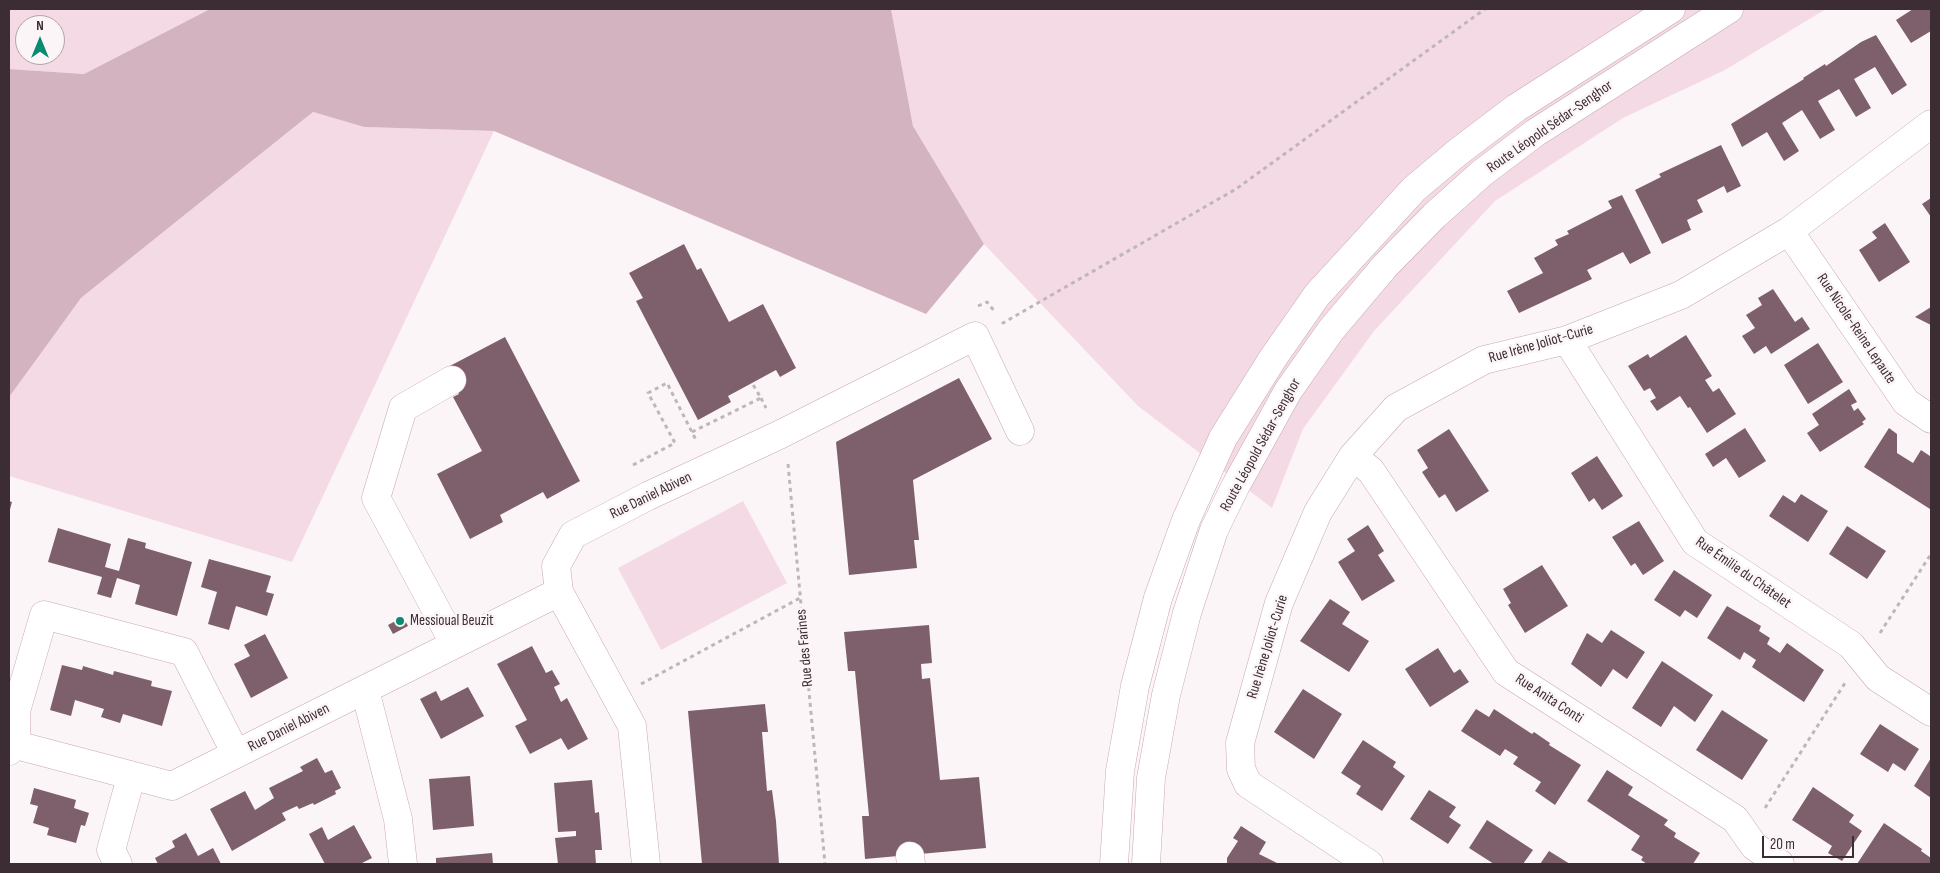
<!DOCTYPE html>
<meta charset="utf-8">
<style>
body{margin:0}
#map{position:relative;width:1940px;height:873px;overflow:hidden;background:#fcf5f7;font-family:"Sofia Sans Condensed",sans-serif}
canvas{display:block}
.frame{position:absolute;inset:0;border:10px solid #3b2d33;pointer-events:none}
.north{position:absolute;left:15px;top:15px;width:50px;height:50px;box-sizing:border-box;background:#fcf5f7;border:1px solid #afa5a9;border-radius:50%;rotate:0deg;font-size:14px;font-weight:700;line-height:20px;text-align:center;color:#3b2d33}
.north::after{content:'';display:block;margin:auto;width:18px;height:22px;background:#088c71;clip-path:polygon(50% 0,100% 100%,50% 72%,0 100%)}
.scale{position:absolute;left:1762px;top:836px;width:92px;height:22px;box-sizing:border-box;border:2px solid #3b2d33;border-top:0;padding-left:6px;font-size:15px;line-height:18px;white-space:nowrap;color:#3b2d33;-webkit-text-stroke:4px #fcf5f7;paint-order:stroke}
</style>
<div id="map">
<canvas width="1940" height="873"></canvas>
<div class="frame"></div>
<div class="north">N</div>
<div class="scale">20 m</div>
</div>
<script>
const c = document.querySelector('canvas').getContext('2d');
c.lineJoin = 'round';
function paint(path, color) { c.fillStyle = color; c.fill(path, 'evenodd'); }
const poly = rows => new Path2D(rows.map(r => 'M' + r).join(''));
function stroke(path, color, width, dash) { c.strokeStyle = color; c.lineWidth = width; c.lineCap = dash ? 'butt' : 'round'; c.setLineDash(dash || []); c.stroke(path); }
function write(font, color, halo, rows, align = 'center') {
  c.font = font + ' "Sofia Sans Condensed",sans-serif'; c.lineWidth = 5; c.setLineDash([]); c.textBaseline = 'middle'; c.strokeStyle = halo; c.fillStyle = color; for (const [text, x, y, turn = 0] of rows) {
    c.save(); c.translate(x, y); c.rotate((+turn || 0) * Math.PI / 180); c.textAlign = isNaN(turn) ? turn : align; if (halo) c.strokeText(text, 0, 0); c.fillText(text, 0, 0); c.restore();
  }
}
paint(poly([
 [9,9,210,9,84,74,9,69],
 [25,25,55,25,55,55,25,55],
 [891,9,1826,9,1725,70,1623,118,1495,201,1374,331,1303,429,1272,508,1138,406,984,244,913,126],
 [313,112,364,127,494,131,292,562,9,476,9,395,81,298],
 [743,501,787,583,661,650,618,568]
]), '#f4dae4');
paint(poly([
 [210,9,891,9,913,126,984,244,926,314,494,131,364,127,313,112,81,298,9,397,9,69,84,74]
]), '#d4b3c0');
paint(poly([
 [1913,9,1931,9,1931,31,1911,43,1896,20],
 [1876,35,1907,85,1892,95,1875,67,1854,79,1871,108,1856,117,1839,89,1818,101,1835,130,1820,139,1802,110,1782,123,1799,151,1784,161,1767,132,1742,147,1731,124,1804,79,1803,78,1825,64,1826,66,1861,42],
 [1721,145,1741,186,1727,193,1724,186,1697,200,1703,212,1687,220,1691,230,1662,244,1635,190,1661,177,1659,174],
 [1622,195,1651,253,1630,264,1623,252,1587,270,1592,279,1519,313,1507,291,1543,273,1534,258,1558,245,1555,240,1569,234,1567,231,1612,208,1608,201],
 [1931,198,1931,217,1922,204],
 [1885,223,1910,262,1879,282,1859,250,1877,238,1872,232],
 [684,244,697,270,701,268,729,322,763,304,796,368,780,377,776,370,728,396,731,402,698,420,636,301,643,298,629,273],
 [1773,289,1795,322,1802,317,1810,329,1771,354,1766,346,1754,354,1742,336,1755,328,1746,315,1762,305,1758,298],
 [1931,307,1931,325,1915,317],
 [1686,335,1712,376,1705,380,1713,392,1719,388,1736,414,1707,433,1690,407,1688,408,1680,396,1657,411,1650,401,1656,398,1650,388,1644,391,1628,366,1648,354,1650,358],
 [505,337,580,481,547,499,543,492,500,515,503,522,470,539,437,474,482,451,453,397,459,394,446,368],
 [1818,343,1843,382,1808,404,1784,365],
 [959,378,992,439,913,480,919,540,914,540,917,568,849,575,836,442],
 [1849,389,1857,402,1851,405,1854,411,1858,408,1866,419,1862,422,1864,424,1820,452,1807,433,1819,425,1812,414],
 [1745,428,1766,461,1739,478,1726,458,1713,467,1705,454],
 [1889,428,1897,434,1897,453,1913,463,1921,450,1930,456,1930,509,1864,467],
 [1449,429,1489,491,1456,512,1445,494,1439,498,1422,472,1428,468,1417,450],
 [1597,456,1623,496,1602,510,1594,498,1589,502,1571,473],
 [1801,494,1828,511,1808,542,1769,516,1783,495,1795,503],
 [9,501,12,502,9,513],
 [1639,521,1664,561,1643,575,1635,563,1631,566,1612,537],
 [1368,525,1384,551,1378,555,1395,581,1362,601,1338,562,1355,551,1347,539],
 [1847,526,1886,551,1867,579,1829,554],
 [58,528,111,544,105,567,119,571,128,538,146,543,145,548,192,562,177,616,135,604,140,585,117,578,111,598,97,594,102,577,48,562],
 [209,559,271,576,266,592,274,594,267,616,236,606,229,630,208,624,217,592,201,587],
 [1542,565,1568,606,1525,633,1508,605,1511,603,1503,589],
 [1674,570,1712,595,1697,618,1685,610,1680,617,1654,600],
 [1330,599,1350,612,1342,624,1369,641,1349,672,1300,641],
 [1727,606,1761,626,1759,631,1770,638,1767,644,1780,653,1787,643,1824,670,1804,702,1752,667,1756,660,1744,652,1740,660,1707,638],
 [403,617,408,626,393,634,388,625],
 [929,625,932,663,921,664,922,679,930,678,940,780,979,777,986,848,865,859,862,816,869,816,855,671,848,671,844,632],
 [1611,630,1645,652,1627,679,1613,669,1601,687,1571,664,1587,633,1602,643],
 [265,634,288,678,251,698,234,664,250,656,244,645],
 [532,646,546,673,552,670,560,684,554,687,561,702,567,698,588,739,568,750,561,738,530,754,515,726,527,720,497,664],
 [1438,648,1454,673,1460,669,1469,682,1430,707,1405,669],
 [1662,661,1713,695,1695,722,1674,706,1661,727,1632,708],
 [62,665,82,670,83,666,113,675,114,671,152,681,151,686,172,691,162,726,123,714,120,723,101,717,104,709,75,700,71,716,50,710],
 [468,687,484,716,441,739,420,699,436,691,441,701],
 [1303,689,1342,714,1314,759,1274,732],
 [765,704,768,732,762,732,767,791,772,790,776,821,779,864,702,864,688,711],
 [1476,709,1489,717,1494,709,1532,734,1534,732,1550,743,1549,745,1581,765,1555,805,1535,791,1541,782,1513,764,1518,757,1505,749,1500,756,1461,731],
 [1722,710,1768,740,1742,780,1696,750],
 [1880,724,1919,749,1905,771,1893,763,1888,772,1860,754],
 [1363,740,1396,762,1393,767,1405,776,1382,811,1356,794,1361,786,1341,773],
 [317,758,325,773,332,770,341,788,335,791,336,794,314,805,313,803,299,809,297,806,282,813,286,820,232,851,210,809,245,791,255,810,274,798,269,788,303,771,300,767],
 [1931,758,1931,798,1914,786],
 [1607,770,1633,787,1628,795,1668,820,1664,825,1676,833,1674,837,1700,853,1693,864,1647,864,1641,860,1643,857,1631,850,1640,836,1587,801],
 [470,776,474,826,433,830,429,779],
 [592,780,595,813,599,812,602,850,595,850,596,864,558,864,555,838,576,836,576,831,558,832,554,783],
 [1813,787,1854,815,1849,822,1862,831,1842,861,1828,853,1832,846,1792,820],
 [34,788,76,800,74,808,89,813,85,826,81,825,76,843,47,835,49,828,33,823,38,806,30,804],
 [1429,790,1456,807,1449,817,1461,825,1448,844,1410,819],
 [1487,820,1533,850,1523,864,1494,864,1469,848],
 [1884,823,1922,849,1921,851,1931,858,1931,864,1857,864],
 [354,825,372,858,360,864,325,864,309,834,322,827,328,840],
 [1241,826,1266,842,1259,854,1279,864,1227,864,1227,858,1238,841,1233,838],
 [186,833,198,856,213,848,221,864,158,864,155,858,175,847,172,841],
 [1549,851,1570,864,1540,864],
 [492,853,493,864,436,864,436,858]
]), '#7d606b');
const minor = poly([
 [1789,231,1906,402,1931,419],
 [1567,340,1695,542,1851,645,1878,678,1931,712],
 [452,380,403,408,376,498,454,643],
 [1353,456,1371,471,1506,672,1735,819,1754,846,1780,864],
 [559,592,556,566,573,535,648,496,779,435,975,336,1020,431],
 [365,690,398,819,403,864],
 [16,745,16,711,44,615,184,652,236,754],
 [9,751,16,745,172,786,559,592,632,726,646,864],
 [910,856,911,864],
 [118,864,111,850,131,777],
 [1369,864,1248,784,1241,769,1240,743,1279,603,1318,512,1353,456,1396,408,1484,360,1567,340,1681,295,1789,231,1931,124]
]);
const major = poly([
 [1114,864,1120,771,1135,686,1158,598,1186,520,1223,438,1273,358,1317,295,1414,189,1458,152,1516,108,1671,9],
 [1146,864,1151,778,1166,695,1187,613,1214,530,1235,487,1288,391,1331,330,1385,266,1434,216,1482,173,1535,133,1729,9]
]);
stroke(minor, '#c9a7b4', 29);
stroke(major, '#c9a7b4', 29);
stroke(poly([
 [978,306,987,302,995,312],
 [1002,322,1003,323,1236,189,1485,9],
 [761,398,766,408],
 [692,432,761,398,752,383],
 [788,464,825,864],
 [633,465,675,443,648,393,667,383,697,442],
 [1880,633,1931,554],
 [641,684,800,598],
 [1765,808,1845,683]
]), '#bfb6b9', 3, [4, 4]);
stroke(minor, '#fff', 28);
stroke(major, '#fff', 28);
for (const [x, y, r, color] of [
 [400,621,5,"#088c71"]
]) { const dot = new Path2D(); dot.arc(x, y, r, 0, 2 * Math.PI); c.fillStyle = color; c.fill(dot); stroke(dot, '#fcf5f7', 2); }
write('15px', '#3b2d33', '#fcf5f7', [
 ["Route Léopold Sédar-Senghor",1550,127,-35],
 ["Rue Nicole-Reine Lepaute",1856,329,56],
 ["Rue Irène Joliot-Curie",1541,344,-16],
 ["Route Léopold Sédar-Senghor",1261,445,-61],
 ["Rue Daniel Abiven",651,496,-26],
 ["Rue Émilie du Châtelet",1743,573,35],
 ["Rue Irène Joliot-Curie",1268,647,-73],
 ["Rue des Farines",805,648,-95],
 ["Rue Anita Conti",1549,699,33],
 ["Rue Daniel Abiven",289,728,-27]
]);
write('15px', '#3b2d33', '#fcf5f7', [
 ["Messioual Beuzit",410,621]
], 'left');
</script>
